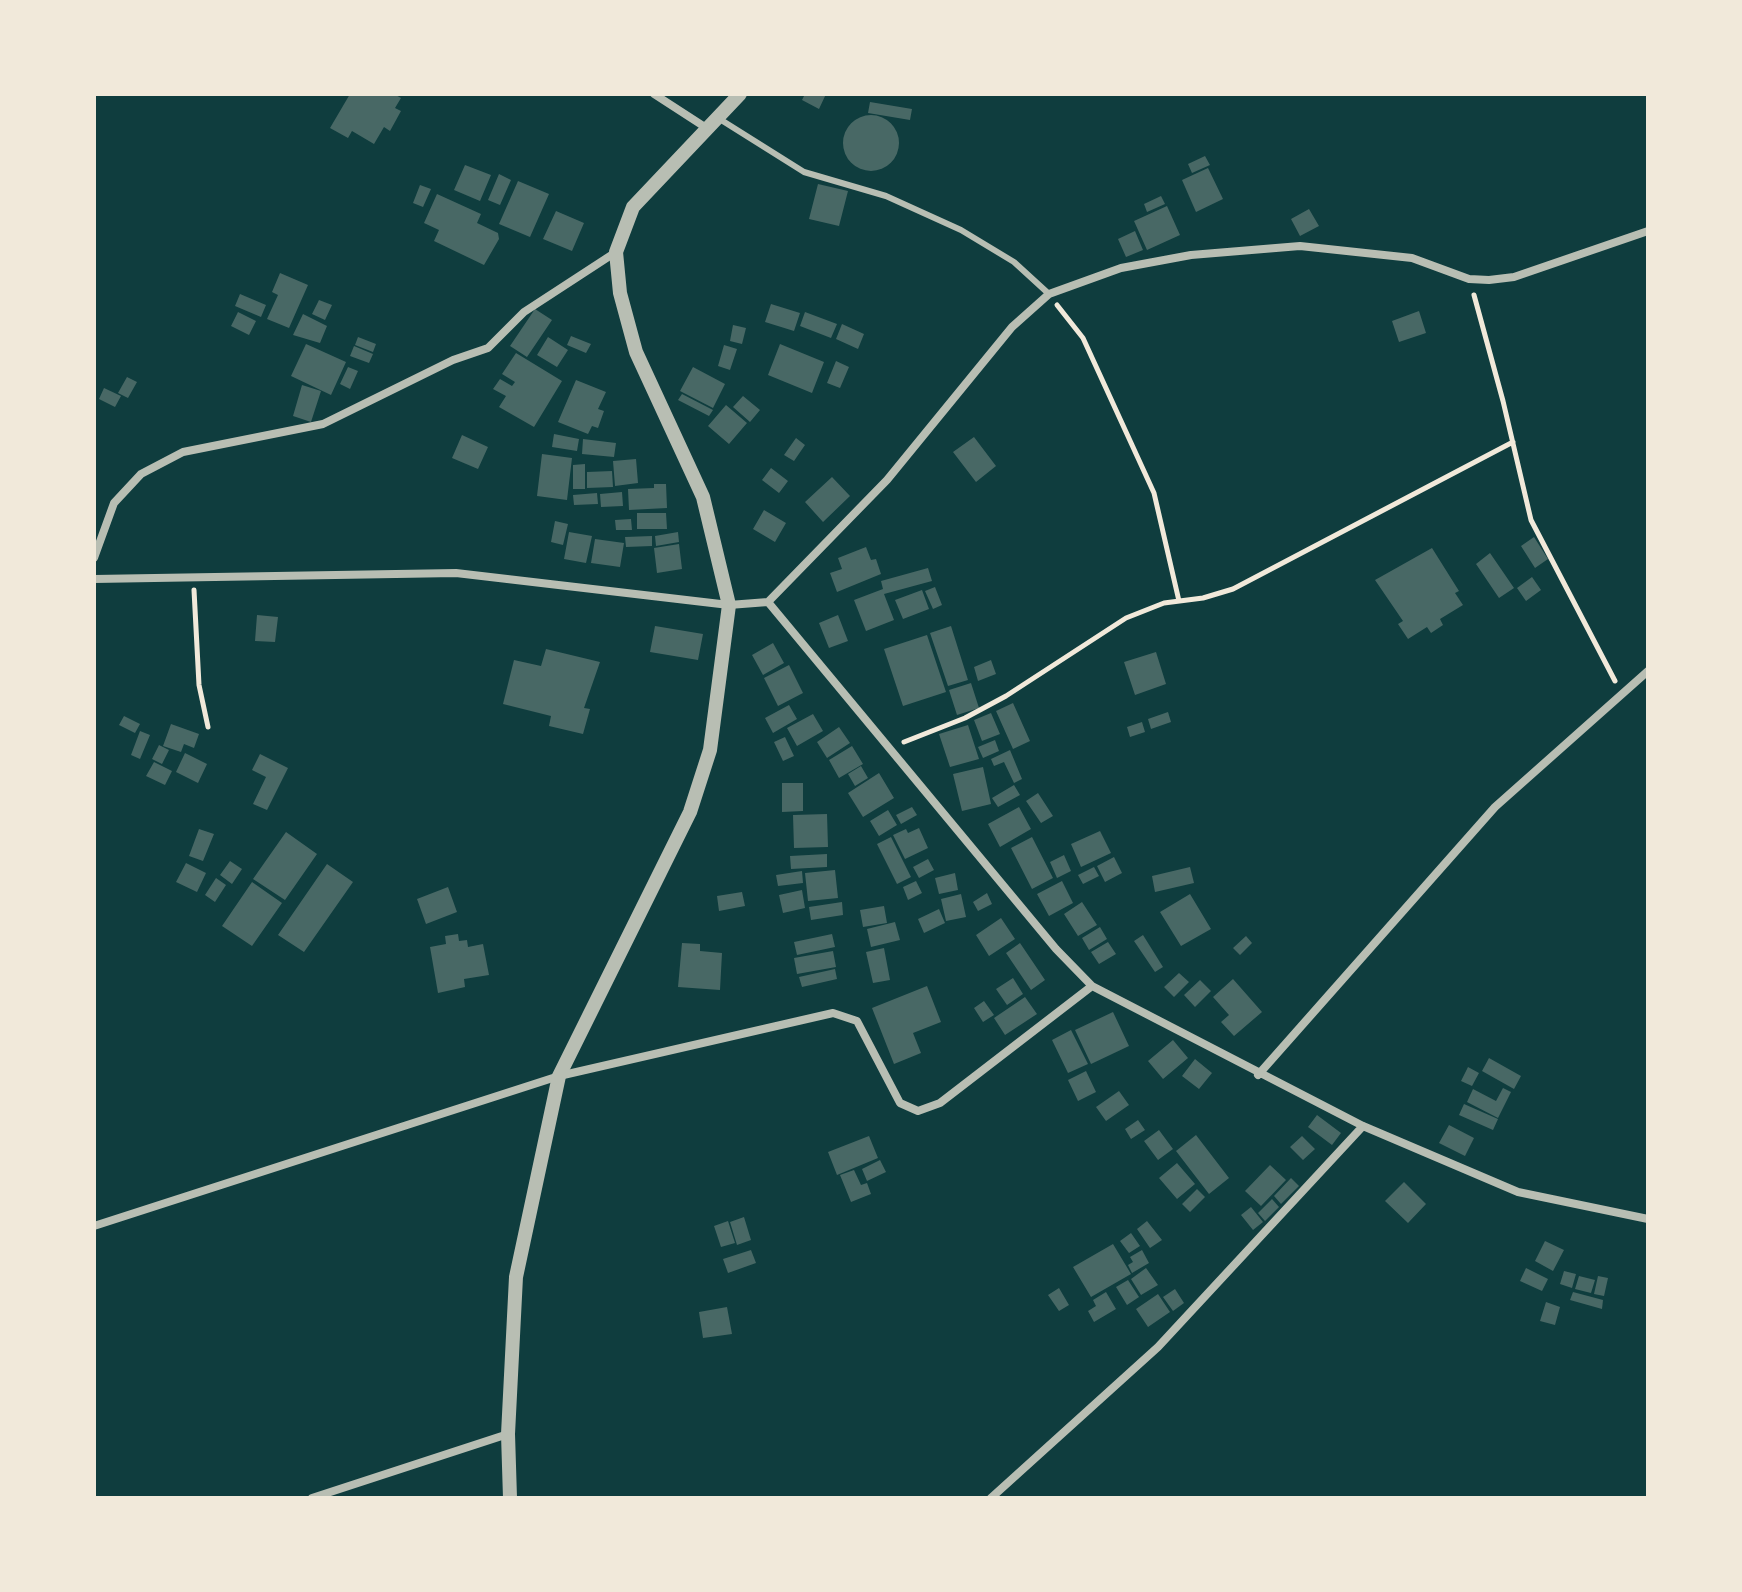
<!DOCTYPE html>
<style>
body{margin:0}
#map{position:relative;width:1742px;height:1592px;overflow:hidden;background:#0f3d3e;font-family:Jost,sans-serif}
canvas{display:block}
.frame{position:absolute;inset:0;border:96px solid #f1e9da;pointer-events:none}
</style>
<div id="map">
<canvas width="1742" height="1592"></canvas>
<div class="frame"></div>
</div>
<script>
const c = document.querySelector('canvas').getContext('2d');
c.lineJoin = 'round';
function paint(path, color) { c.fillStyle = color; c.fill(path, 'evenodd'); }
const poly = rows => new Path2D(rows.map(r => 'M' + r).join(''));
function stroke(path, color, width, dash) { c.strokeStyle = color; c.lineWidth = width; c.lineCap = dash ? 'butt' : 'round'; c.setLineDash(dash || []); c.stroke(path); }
paint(poly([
 [350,94,394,94,401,98,395,108,401,111,390,131,384,127,374,144,352,131,348,138,330,128],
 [805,94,826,94,819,109,802,100],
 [870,102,912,109,910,120,868,113],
 '843 143a28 28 0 1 1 56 0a28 28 0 1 1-56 0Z',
 [1205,156,1210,165,1192,173,1188,164],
 [465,165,491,175,480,201,454,190],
 [1208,168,1223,199,1196,212,1182,180],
 [499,174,511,180,500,205,488,200],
 [518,181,549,194,530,237,499,224],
 [818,184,848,191,839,226,809,219],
 [420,185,431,189,423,207,413,203],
 [437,194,481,214,477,223,498,233,499,239,484,265,434,241,439,230,424,223],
 [1161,196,1165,204,1147,212,1144,204],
 [1167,206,1180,235,1147,250,1134,221],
 [1309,209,1319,226,1300,236,1291,219],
 [556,211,584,223,572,251,543,239],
 [1135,231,1143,250,1126,257,1118,239],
 [280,273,308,285,289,328,267,319,278,295,272,292],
 [240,294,266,305,261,317,235,306],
 [319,300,332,305,325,320,312,314],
 [771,304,800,313,794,331,765,322],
 [535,309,552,320,527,357,510,346],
 [1419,311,1426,333,1399,342,1392,321],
 [238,312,256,321,249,335,231,326],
 [805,312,837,324,831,338,800,326],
 [303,314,327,326,320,343,293,335],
 [842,324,864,334,858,349,836,339],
 [733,325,746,328,742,344,730,341],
 [571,336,591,344,586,353,567,345],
 [358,337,376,344,373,352,355,345],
 [548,337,568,350,557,367,537,355],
 [306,344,346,362,331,395,291,376],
 [780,344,824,362,812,393,768,375],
 [724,345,737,349,730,370,718,366],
 [354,346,373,354,369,363,350,356],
 [516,353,562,381,534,427,499,407,506,396,493,389,500,379,512,386,515,382,502,374],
 [836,361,849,367,840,388,827,383],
 [348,367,358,371,350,389,340,384],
 [693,367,725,384,713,408,680,391],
 [127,377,137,382,128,398,118,393],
 [576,380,606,392,598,409,604,411,598,428,592,426,588,434,558,422],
 [302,385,321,391,311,422,293,416],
 [104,388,121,396,115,407,99,399],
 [682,394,713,410,709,416,678,400],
 [743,396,760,410,750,422,733,407],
 [726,405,747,423,729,444,708,426],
 [554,434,579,439,577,451,552,447],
 [462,435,488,447,478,469,452,458],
 [974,437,996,466,976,482,953,452],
 [796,438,805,445,794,461,784,455],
 [583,439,616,443,614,457,582,454],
 [542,454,572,458,567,500,537,496],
 [636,459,638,483,615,486,613,461],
 [585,464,585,489,573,489,573,465],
 [771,468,788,481,779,493,762,480],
 [612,471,613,487,587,488,587,472],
 [832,477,850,496,823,522,805,502],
 [654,484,666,484,667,508,629,510,628,489,654,488],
 [622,492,623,506,601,507,600,494],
 [597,493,598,504,574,505,573,495],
 [764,510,786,523,775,542,753,529],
 [637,513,666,513,667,529,637,529],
 [631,519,632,530,616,530,615,520],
 [555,521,568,524,563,545,551,542],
 [569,532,592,536,586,563,564,559],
 [678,532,679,542,656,546,655,536],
 [652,536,652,546,626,547,625,537],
 [1534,537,1548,559,1535,568,1521,546],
 [595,539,624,543,620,567,591,563],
 [679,544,682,569,657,573,654,548],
 [866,547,871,560,876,559,881,574,837,592,830,573,842,569,838,558],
 [1432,548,1459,591,1455,593,1463,605,1440,619,1443,625,1431,633,1427,627,1408,639,1398,624,1403,621,1375,580],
 [1490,553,1514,588,1499,598,1476,564],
 [928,568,932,581,884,594,894,620,866,631,854,600,883,589,881,581],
 [1532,577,1541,590,1526,601,1517,588],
 [935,587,942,605,933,609,925,591],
 [922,590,929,609,903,619,895,600],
 [257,615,278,617,275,642,255,641],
 [838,615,848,641,829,648,819,623],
 [655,626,703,634,698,660,650,652],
 [951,626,968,680,948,686,930,633],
 [927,635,946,692,903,706,884,649],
 [773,643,784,663,763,675,752,655],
 [546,649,600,662,584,708,590,709,583,734,549,726,551,716,503,704,514,660,541,666],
 [1156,652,1166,684,1135,695,1124,662],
 [991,660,996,674,978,681,974,667],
 [789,665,803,693,778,706,764,678],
 [971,683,979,708,957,715,949,690],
 [1013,703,1030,741,1013,749,996,711],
 [789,705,797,719,773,733,765,718],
 [1168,712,1171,722,1151,729,1148,719],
 [991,713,1000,734,982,741,974,720],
 [813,714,823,731,797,746,787,728],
 [124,716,140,724,135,733,119,725],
 [1142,722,1145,732,1130,737,1127,727],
 [171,724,199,734,194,748,184,744,181,752,163,746],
 [968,725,979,759,950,767,939,734],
 [839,727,850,743,827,758,817,742],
 [140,731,150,735,140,759,131,755],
 [785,737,794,756,783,761,774,742],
 [995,740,999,751,983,758,978,747],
 [159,745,169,750,162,764,152,759],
 [852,746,863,764,839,778,829,760],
 [1010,750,1022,779,1014,783,1004,762,994,766,991,759],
 [185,753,207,764,198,783,176,772],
 [260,754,288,768,267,810,253,804,266,777,252,770],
 [154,762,172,771,165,785,146,776],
 [861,766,868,778,855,786,848,774],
 [983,767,991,804,962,811,953,774],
 [879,773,894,798,863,817,848,793],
 [782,783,803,783,803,811,782,812],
 [1014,785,1020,795,998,807,992,798],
 [1038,793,1053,816,1041,823,1026,801],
 [912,807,917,815,901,824,896,815],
 [1019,807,1031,829,1000,847,988,824],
 [888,810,897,825,879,836,870,821],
 [827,814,828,847,794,848,793,815],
 [919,828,928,848,905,859,893,835,906,829,908,833],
 [199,829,214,834,203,861,189,856],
 [1100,831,1111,853,1081,867,1071,844],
 [286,832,317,854,285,900,253,879],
 [891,837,911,877,897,884,877,844],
 [1032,837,1053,878,1032,889,1011,848],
 [827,854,827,867,791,869,790,856],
 [1064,855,1071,871,1057,878,1050,862],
 [1114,857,1122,873,1105,882,1097,866],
 [928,859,934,870,919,878,913,867],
 [230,861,242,869,232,884,220,875],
 [186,863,206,873,197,892,176,882],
 [327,864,353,882,304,952,278,935],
 [1094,867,1099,876,1083,884,1078,875],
 [1190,867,1194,883,1155,892,1152,876],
 [835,870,838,898,808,901,805,873],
 [802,871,803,883,778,886,776,875],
 [955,873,958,890,939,894,935,878],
 [216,878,226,885,215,902,205,895],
 [916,881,922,893,908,900,903,887],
 [1062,881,1073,903,1049,916,1037,894],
 [252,882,282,903,252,946,222,926],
 [448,887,457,912,426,924,417,899],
 [802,890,805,908,783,913,779,895],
 [742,892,745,906,719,911,717,896],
 [987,893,992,904,978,911,973,902],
 [961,894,966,917,946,921,941,899],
 [1190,894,1211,929,1181,946,1160,912],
 [842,902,843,915,811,920,809,907],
 [1082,902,1097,925,1078,936,1064,914],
 [884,906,887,923,863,927,860,910],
 [939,909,945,923,924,933,918,919],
 [1001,918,1015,939,989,956,976,935],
 [895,922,900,940,871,947,867,929],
 [1100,927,1107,939,1089,950,1082,938],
 [458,934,459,941,467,940,468,947,483,944,489,975,464,979,465,987,438,993,430,947,446,944,445,936],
 [832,934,835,947,797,955,794,942],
 [1143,935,1163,967,1155,972,1134,941],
 [1246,936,1252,943,1240,955,1233,948],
 [1108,942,1116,954,1099,964,1091,952],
 [682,943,700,944,700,951,722,953,720,990,678,987],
 [1020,943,1045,980,1031,990,1006,953],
 [884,948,890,980,873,983,866,952],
 [833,951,836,967,797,974,794,958],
 [835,969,837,979,802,987,799,977],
 [1179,973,1189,982,1174,997,1164,987],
 [1013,978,1023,994,1007,1005,996,989],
 [1233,979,1262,1012,1234,1036,1221,1022,1229,1015,1213,997],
 [1200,980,1211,991,1195,1007,1184,995],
 [927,986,941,1022,913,1033,921,1053,894,1064,872,1008],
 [1025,997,1037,1014,1005,1035,994,1018],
 [984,1001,994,1015,983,1022,974,1008],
 [1113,1012,1129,1046,1091,1064,1075,1030],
 [1071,1030,1088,1064,1068,1073,1052,1040],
 [1173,1040,1188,1058,1163,1079,1148,1061],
 [1489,1058,1521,1076,1514,1089,1482,1071],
 [1195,1059,1212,1073,1199,1089,1182,1076],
 [1468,1067,1479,1073,1472,1086,1461,1081],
 [1086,1071,1096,1092,1078,1101,1068,1080],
 [1503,1088,1511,1092,1498,1118,1467,1102,1473,1089,1496,1101],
 [1119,1091,1129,1105,1106,1121,1096,1107],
 [1464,1104,1498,1119,1493,1130,1459,1115],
 [1317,1115,1341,1133,1332,1145,1308,1127],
 [1138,1120,1145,1130,1131,1139,1125,1129],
 [1449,1125,1474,1138,1465,1156,1439,1143],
 [1159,1130,1173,1149,1158,1160,1144,1141],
 [1196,1135,1229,1178,1209,1194,1176,1151],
 [869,1136,878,1158,837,1175,828,1152],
 [1302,1136,1315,1149,1303,1160,1290,1147],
 [880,1160,886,1172,867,1181,862,1169],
 [1177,1163,1195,1184,1177,1199,1159,1178],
 [1270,1165,1286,1180,1261,1206,1245,1191],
 [854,1170,861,1185,867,1183,871,1194,851,1202,840,1175],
 [1291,1178,1299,1186,1281,1204,1274,1196],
 [1404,1182,1426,1204,1408,1223,1385,1201],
 [1197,1189,1205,1197,1190,1212,1182,1204],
 [1272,1199,1279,1207,1265,1221,1258,1213],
 [1251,1207,1263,1222,1253,1230,1241,1215],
 [744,1217,751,1240,737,1245,730,1222],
 [728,1221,735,1243,721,1247,714,1226],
 [1147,1221,1162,1240,1150,1248,1137,1229],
 [1131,1233,1140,1246,1129,1253,1120,1241],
 [1545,1241,1564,1250,1553,1271,1535,1261],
 [1113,1244,1131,1274,1091,1297,1073,1267],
 [751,1250,756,1263,728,1273,723,1259],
 [1142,1250,1149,1263,1132,1273,1128,1265,1133,1262,1130,1257],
 [1146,1268,1158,1285,1141,1295,1131,1279],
 [1526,1268,1548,1279,1542,1291,1520,1281],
 [1564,1271,1576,1274,1572,1288,1560,1284],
 [1579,1276,1595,1280,1591,1293,1575,1289],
 [1598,1276,1608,1278,1604,1296,1594,1294],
 [1128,1280,1139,1297,1127,1305,1116,1287],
 [1059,1288,1069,1305,1059,1311,1048,1295],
 [1175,1289,1184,1303,1173,1311,1163,1297],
 [1106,1292,1116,1309,1094,1322,1088,1311,1096,1306,1093,1300],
 [1573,1292,1603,1300,1602,1309,1570,1300],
 [1158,1294,1170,1312,1148,1327,1136,1309],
 [1546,1302,1560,1307,1555,1325,1540,1321],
 [727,1307,732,1334,703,1338,699,1312]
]), '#486865');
stroke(poly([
 [1474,295,1503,401,1531,520,1615,681],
 [1057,305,1083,338,1154,493,1179,601],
 [194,590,199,685,208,727],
 [904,742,965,718,1006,696,1126,618,1164,603,1203,598,1233,589,1513,442]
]), '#f1e9da', 5);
stroke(poly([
 [718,118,804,172,886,196,961,230,1014,262,1049,294]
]), '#b8beb3', 6);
stroke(poly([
 [654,94,708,129],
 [94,558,114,503,141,474,183,452,323,424,453,360,488,348,524,312,616,252],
 [94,579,456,573,729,605,768,602,1056,949,1092,986,1363,1126,1518,1192,1648,1219],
 [768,602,887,480,1012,327,1049,294,1121,268,1191,255,1300,246,1412,258,1469,279,1489,280,1514,277,1648,231],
 [1258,1075,1495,807,1648,671],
 [94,1226,559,1076,833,1013,857,1021,900,1103,918,1111,940,1103,1092,986],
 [312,1498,508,1434],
 [991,1498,1158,1347,1363,1126]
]), '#b8beb3', 8);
stroke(poly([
 [510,1498,508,1434,516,1277,559,1076,690,812,710,750,729,605,703,497,636,352,620,293,616,252,633,207,740,94]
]), '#b8beb3', 14);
</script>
